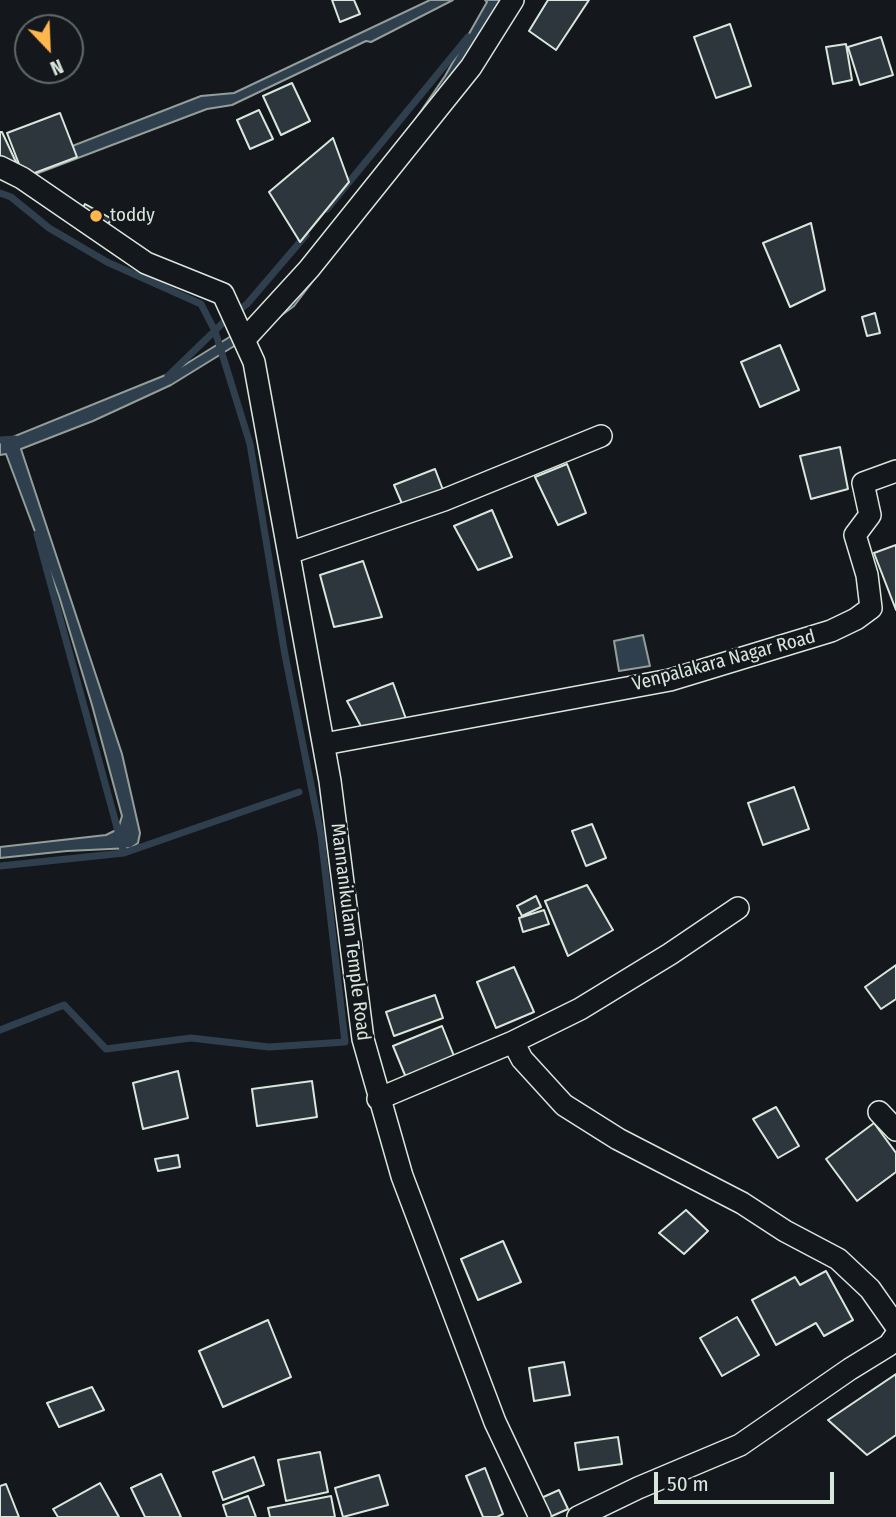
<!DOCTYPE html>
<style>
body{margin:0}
#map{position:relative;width:896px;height:1517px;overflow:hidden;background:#14181c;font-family:"Fira Sans Condensed",sans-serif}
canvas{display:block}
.north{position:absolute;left:14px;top:14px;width:70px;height:70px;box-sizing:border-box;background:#14181c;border:2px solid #626a69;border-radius:50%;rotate:157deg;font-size:19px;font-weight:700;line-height:28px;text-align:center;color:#d8e6dc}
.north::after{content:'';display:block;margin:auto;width:24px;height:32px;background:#ffb74d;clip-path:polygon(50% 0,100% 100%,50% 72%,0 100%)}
.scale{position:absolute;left:654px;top:1472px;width:180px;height:32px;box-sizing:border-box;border:4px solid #d8e6dc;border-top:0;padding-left:9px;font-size:21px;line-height:24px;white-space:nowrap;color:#d8e6dc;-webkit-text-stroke:5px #14181c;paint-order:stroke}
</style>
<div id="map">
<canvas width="896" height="1517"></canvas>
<div class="north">N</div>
<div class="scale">50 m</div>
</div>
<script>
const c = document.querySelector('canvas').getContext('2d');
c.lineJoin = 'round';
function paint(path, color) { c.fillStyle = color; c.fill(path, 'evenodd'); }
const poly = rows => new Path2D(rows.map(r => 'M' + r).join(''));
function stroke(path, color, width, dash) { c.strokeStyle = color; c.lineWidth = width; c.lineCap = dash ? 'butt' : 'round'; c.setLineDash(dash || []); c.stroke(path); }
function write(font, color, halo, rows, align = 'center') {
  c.font = font + ' "Fira Sans Condensed",sans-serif'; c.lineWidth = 5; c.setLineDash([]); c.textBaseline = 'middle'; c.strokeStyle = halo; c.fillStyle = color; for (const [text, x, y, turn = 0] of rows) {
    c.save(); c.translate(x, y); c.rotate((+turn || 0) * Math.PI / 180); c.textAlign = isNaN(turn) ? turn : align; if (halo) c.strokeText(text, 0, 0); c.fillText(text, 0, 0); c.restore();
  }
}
const water = poly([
 [430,0,453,0,371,42,366,41,232,105,207,109,12,183,0,174,201,96,234,93,430,0],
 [485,0,508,0,431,126,294,306,255,335,367,190,445,76,487,2,485,0],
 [236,333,244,340,171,385,93,421,21,449,122,754,140,833,138,843,131,848,67,851,0,858,0,847,106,835,118,829,122,816,92,705,59,596,6,454,0,455,0,442,173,372,236,333],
 [643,635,650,666,619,671,614,641,643,635]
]);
paint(water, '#2f3f4d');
stroke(water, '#939e99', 2);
stroke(poly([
 [0,193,11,197,49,228,107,262,201,304,215,331,250,444,285,655,321,835,345,1042,269,1047,191,1038,106,1049,64,1005,0,1030],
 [327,209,468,37],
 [168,376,228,318,247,304,306,235],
 [0,440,15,439],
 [37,534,124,853],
 [0,866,124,853,299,792]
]), '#2f3f4d', 7);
const building = poly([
 [332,0,354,0,360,14,340,22,332,0],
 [548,0,589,0,556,50,529,31,548,0],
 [730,24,751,86,716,98,694,37,730,24],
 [881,37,893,75,860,85,848,47,881,37],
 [846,44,852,80,833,84,826,47,846,44],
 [292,83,310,121,281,135,263,96,292,83],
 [259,110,273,139,250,149,237,120,259,110],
 [60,113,77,157,24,177,7,133,60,113],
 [0,132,2,132,22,175,0,162,0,132],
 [333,138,349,182,300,242,269,192,333,138],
 [85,204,112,219,106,226,80,213,85,204],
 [811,223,825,290,790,307,763,243,811,223],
 [875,313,880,333,867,336,862,317,875,313],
 [780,345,799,390,760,407,741,362,780,345],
 [840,447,848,489,811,499,800,456,840,447],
 [567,464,586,513,558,525,535,477,567,464],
 [435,469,443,490,403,506,394,485,435,469],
 [492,510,512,557,478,570,454,526,492,510],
 [896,545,896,610,874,553,896,545],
 [363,561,382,617,334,627,320,575,363,561],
 [393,683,406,719,362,728,347,701,393,683],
 [794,787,809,829,763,845,748,803,794,787],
 [592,824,606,858,586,866,572,831,592,824],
 [587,885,613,930,568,956,545,901,587,885],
 [536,896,541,907,522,916,517,906,536,896],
 [544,910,549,924,523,932,519,918,544,910],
 [896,965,896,999,881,1009,865,987,896,965],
 [514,967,534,1012,496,1028,477,982,514,967],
 [435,995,443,1018,394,1036,386,1012,435,995],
 [442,1026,456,1061,407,1080,393,1046,442,1026],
 [178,1071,188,1118,143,1129,133,1083,178,1071],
 [312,1081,317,1117,257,1126,252,1089,312,1081],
 [776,1107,799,1146,778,1158,753,1119,776,1107],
 [874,1123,896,1153,896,1172,857,1201,826,1159,874,1123],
 [178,1155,180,1167,158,1171,155,1159,178,1155],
 [686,1210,708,1231,684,1254,659,1233,686,1210],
 [503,1241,521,1282,478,1300,461,1259,503,1241],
 [826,1271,853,1320,824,1336,816,1323,776,1345,752,1300,795,1277,800,1285,826,1271],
 [737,1317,759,1355,722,1376,700,1338,737,1317],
 [268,1320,291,1377,223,1407,199,1351,268,1320],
 [564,1362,570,1395,534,1401,529,1368,564,1362],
 [896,1374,896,1435,867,1455,828,1420,896,1374],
 [92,1387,104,1410,59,1427,47,1403,92,1387],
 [618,1437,622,1464,579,1470,575,1443,618,1437],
 [320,1452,328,1492,286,1501,278,1460,320,1452],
 [254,1457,264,1485,223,1500,213,1472,254,1457],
 [485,1468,503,1514,497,1517,483,1517,466,1476,485,1468],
 [161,1474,181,1517,145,1517,131,1488,161,1474],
 [379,1475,388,1505,343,1517,335,1488,379,1475],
 [100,1483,119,1517,58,1517,53,1509,100,1483],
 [6,1484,19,1517,0,1517,0,1486,6,1484],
 [559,1490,568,1509,550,1517,539,1499,559,1490],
 [248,1496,256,1517,227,1517,223,1505,248,1496],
 [331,1496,335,1517,270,1517,268,1508,331,1496]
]);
paint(building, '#2c363c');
stroke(building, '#d8e6dc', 2);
const minor = poly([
 [0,167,22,178,146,263,223,294,254,362,330,781,363,1039,402,1176,495,1422,540,1517],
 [244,340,309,269,471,67,513,0],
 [289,553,444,500,601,436],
 [324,744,670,680,831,631,856,619,871,608,867,575,855,535,870,515,863,483,896,471],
 [513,1042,522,1059,564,1105,618,1139,742,1203,785,1231,838,1259,870,1289,896,1326],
 [378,1099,513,1042,580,1009,670,954,738,908],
 [879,1112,896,1130],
 [578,1517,638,1488,740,1445,850,1369,889,1345,896,1335]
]);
stroke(minor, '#d8e6dc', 24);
stroke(minor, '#14181c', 21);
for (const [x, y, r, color] of [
 [96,216,7,"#ffb74d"]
]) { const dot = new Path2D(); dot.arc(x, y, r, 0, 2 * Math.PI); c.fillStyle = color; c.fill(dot); stroke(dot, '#14181c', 2.5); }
write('19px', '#d8e6dc', '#14181c', [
 ["toddy",110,216]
], 'left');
write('19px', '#d8e6dc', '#14181c', [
 ["Venpalakara Nagar Road",724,661,-15],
 ["Mannanikulam Temple Road",350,932,83]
]);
</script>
